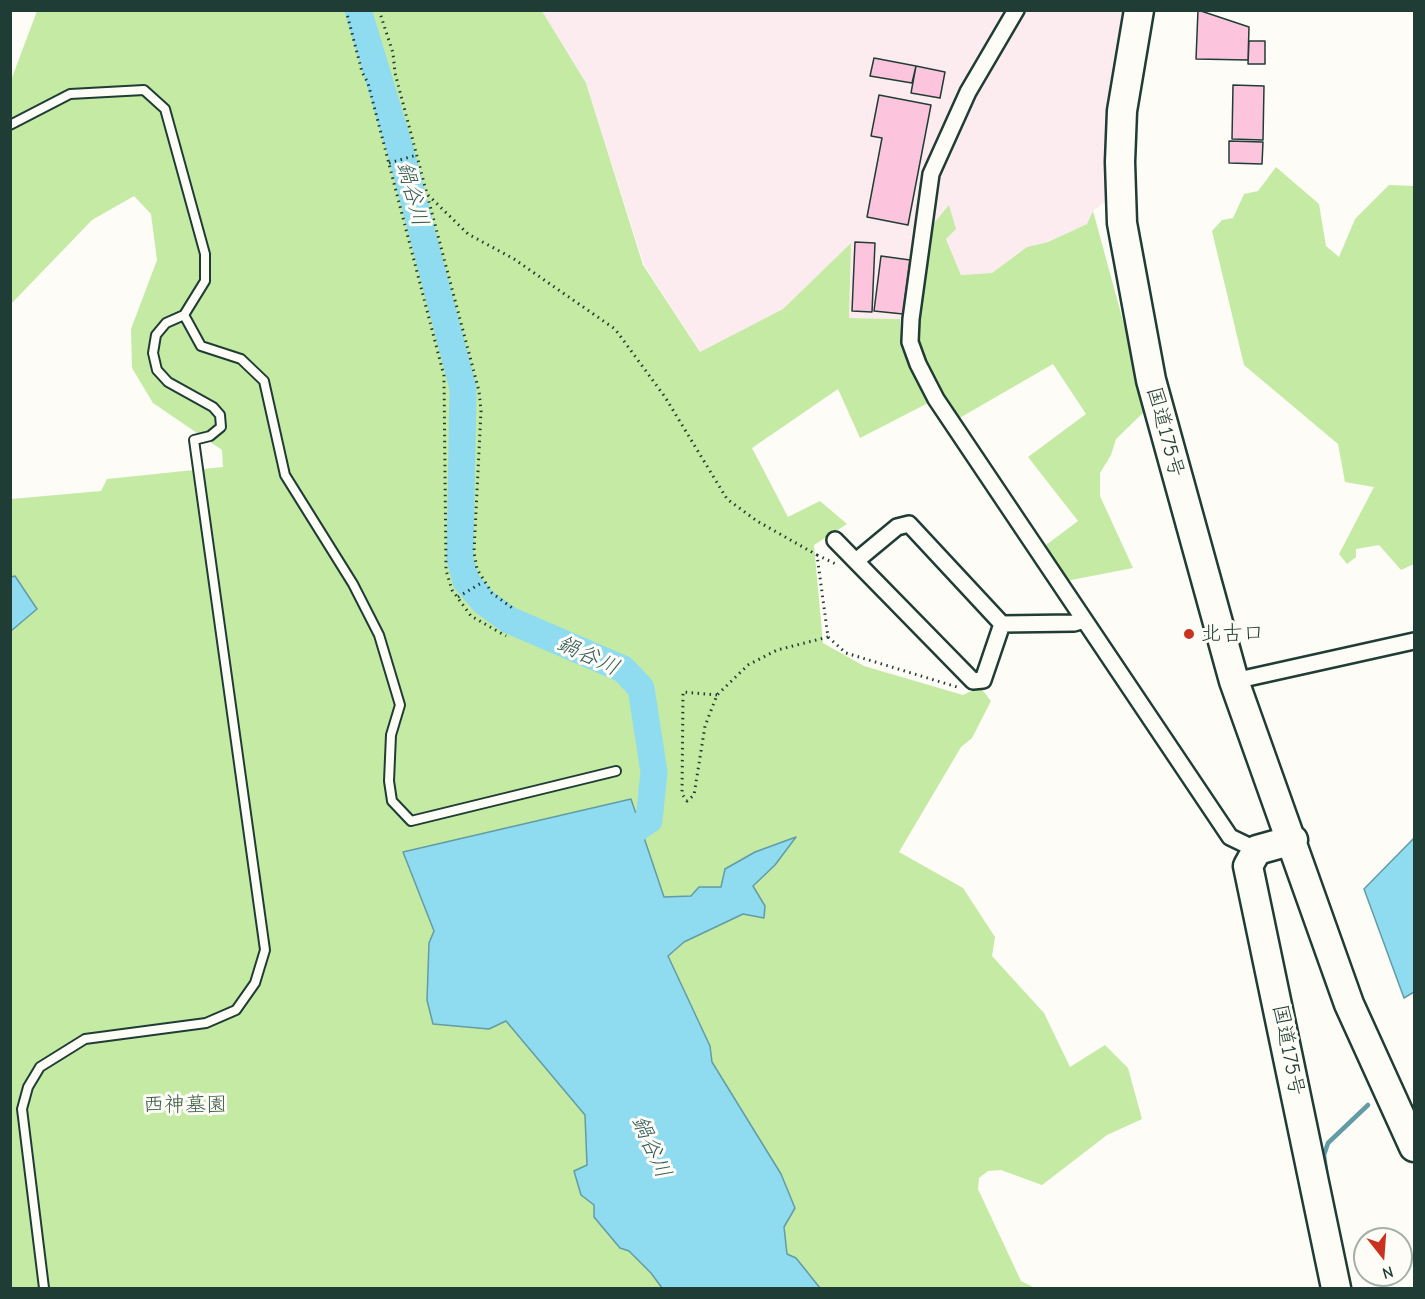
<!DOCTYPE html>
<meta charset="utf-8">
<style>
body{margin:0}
#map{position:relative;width:1425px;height:1299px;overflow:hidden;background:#fdfcf7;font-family:"Comic Neue",sans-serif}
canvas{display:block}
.frame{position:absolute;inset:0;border:12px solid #1f3d34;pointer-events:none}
.north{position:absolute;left:1353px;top:1227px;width:60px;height:60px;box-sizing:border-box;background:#fdfcf7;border:2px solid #a4b0a9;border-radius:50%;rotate:163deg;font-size:16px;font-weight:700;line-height:24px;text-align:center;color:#1f3d34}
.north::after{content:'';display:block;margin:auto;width:21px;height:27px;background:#c8321e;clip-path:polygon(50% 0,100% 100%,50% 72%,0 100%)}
</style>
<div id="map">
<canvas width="1425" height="1299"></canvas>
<div class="frame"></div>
<div class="north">N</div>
</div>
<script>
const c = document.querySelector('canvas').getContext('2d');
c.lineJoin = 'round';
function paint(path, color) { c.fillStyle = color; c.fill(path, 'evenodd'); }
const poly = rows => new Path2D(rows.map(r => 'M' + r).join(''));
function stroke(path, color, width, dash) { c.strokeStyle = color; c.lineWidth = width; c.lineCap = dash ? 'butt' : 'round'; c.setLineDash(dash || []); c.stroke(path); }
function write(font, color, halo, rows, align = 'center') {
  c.font = font + ' "Comic Neue","Klee One",sans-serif'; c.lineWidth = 6; c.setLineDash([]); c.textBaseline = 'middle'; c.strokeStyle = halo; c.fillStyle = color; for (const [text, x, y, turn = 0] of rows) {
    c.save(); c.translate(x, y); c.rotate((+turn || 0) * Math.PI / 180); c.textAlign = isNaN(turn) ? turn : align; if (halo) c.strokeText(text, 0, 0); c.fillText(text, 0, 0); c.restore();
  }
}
paint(poly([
 [542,11,1127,11,1112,78,1110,198,1093,211,1087,224,1048,242,1027,247,992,273,961,275,946,238,956,229,948,206,915,323,900,319,849,318,850,244,783,309,701,353,644,265,586,83]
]), '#fdecef');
paint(poly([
 [37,11,542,11,586,83,643,265,700,352,783,309,851,243,849,318,900,319,901,348,928,403,860,438,838,389,752,448,788,517,820,501,847,524,814,545,823,643,864,666,963,695,980,687,991,701,972,738,961,747,899,852,963,888,995,937,992,956,1044,1013,1070,1067,1105,1045,1128,1068,1142,1119,1107,1135,1042,1185,1001,1170,988,1171,979,1178,978,1189,1021,1281,1035,1288,820,1288,787,1254,784,1227,795,1207,781,1174,712,1061,710,1046,668,956,684,942,743,913,764,918,765,906,753,886,775,865,721,887,699,887,691,896,664,897,630,799,403,852,434,931,429,943,427,1000,433,1024,489,1029,506,1020,585,1115,587,1165,581,1195,594,1205,594,1217,620,1248,629,1250,651,1273,662,1288,11,1288,10,631,37,609,15,576,11,577,11,499,101,491,107,479,223,467,222,450,153,403,132,368,131,329,157,260,151,214,134,196,92,220,11,304,10,83],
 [1276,167,1319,204,1326,246,1339,257,1355,219,1389,185,1414,186,1414,564,1401,570,1379,545,1356,549,1356,557,1347,564,1339,554,1374,487,1345,482,1338,444,1244,365,1212,231,1222,220,1233,218,1244,194,1258,191],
 [949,205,956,229,946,239,961,275,992,273,1027,247,1048,242,1087,224,1093,211,1147,409,1116,439,1111,455,1100,473,1100,496,1133,568,1066,581,1042,548,1078,521,1028,457,1086,414,1053,364,956,420,920,362,916,341,926,233]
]), '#c4eaa4');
const water = poly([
 [15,576,37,609,11,631,11,577,15,576],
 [631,799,664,897,691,896,699,887,721,887,725,869,755,852,796,837,775,865,753,886,765,906,764,918,743,914,684,942,668,956,710,1046,712,1062,781,1174,795,1208,784,1227,787,1254,796,1258,820,1288,662,1288,651,1273,629,1251,620,1248,594,1217,594,1205,581,1195,574,1171,587,1165,585,1115,506,1021,489,1029,433,1024,427,1000,429,943,434,931,403,852,631,799],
 [1414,838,1414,992,1404,998,1364,889,1414,838]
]);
paint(water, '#8fdbef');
stroke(water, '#629ca4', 1.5);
stroke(poly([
 [1326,1171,1324,1155,1328,1143,1368,1105]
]), '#629ca4', 4.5);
stroke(poly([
 [358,10,400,149,463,388,460,559,466,581,484,602,509,620,623,669,641,688,654,772,649,820,610,847]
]), '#8fdbef', 27);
const building = poly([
 [1198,10,1249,27,1248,60,1196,59,1198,10],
 [1249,41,1265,41,1265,64,1248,64,1249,41],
 [874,58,916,66,912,83,870,76,874,58],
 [916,66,945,72,940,98,911,93,916,66],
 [1233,85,1264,86,1263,140,1232,139,1233,85],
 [879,95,931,105,908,225,867,217,882,138,871,136,879,95],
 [1229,141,1263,142,1262,164,1229,163,1229,141],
 [855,242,875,243,872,312,852,311,855,242],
 [881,256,910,260,903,314,874,311,881,256]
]);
paint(building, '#fcc5dd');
stroke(building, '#1f3d34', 1.5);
const lane = poly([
 [10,125,70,94,144,90,165,109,205,254,205,281,184,315,201,346,241,359,264,381,285,475,353,584,379,635,400,705,391,735,389,781,392,801,411,821,616,771],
 [44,1288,22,1109,28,1087,40,1067,85,1039,206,1023,236,1010,255,983,265,950,194,440,210,436,221,427,220,415,213,407,168,382,157,370,153,353,156,335,166,323,184,315]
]);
const street = poly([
 [1016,10,968,92,931,174,911,319,910,342,918,364,936,399,1230,837,1257,850],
 [835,540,973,681,983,680,1002,624,1074,623,1084,620],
 [856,561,897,527,909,524,1002,624],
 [1234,681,1414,641]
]);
const highway = poly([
 [1139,10,1122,111,1120,162,1122,223,1151,380,1234,681,1349,1004,1414,1147],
 [1293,840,1257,850,1248,866,1336,1288]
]);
stroke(lane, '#1f3d34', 12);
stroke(street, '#1f3d34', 20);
stroke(highway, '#1f3d34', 33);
stroke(poly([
 [346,10,362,72,368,83,444,376,446,570,452,590,471,616,506,636],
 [379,10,393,53,395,73,479,391,481,411,474,552,477,569,492,593,515,610],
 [389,163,417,155],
 [428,195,468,234,514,259,615,329,665,397,727,499,757,521,817,555,828,637,846,653,957,687],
 [817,555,838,565],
 [458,597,483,582],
 [717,695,683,692,682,794,687,801,694,795,705,726,717,695,748,665,777,650,828,637]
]), '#1f3d34', 3, [1.5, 4.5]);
stroke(lane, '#fdfcf7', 8);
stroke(street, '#fdfcf7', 15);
stroke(highway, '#fdfcf7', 28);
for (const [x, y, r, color] of [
 [1189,634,6,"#c8321e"]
]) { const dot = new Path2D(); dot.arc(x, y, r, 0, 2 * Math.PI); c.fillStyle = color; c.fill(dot); stroke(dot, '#fdfcf7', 2); }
write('21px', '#1f3d34', '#fdfcf7', [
 ["国道175号",1165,432,75],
 ["国道175号",1288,1050,79]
]);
write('21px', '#1f3d34', '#fdfcf7', [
 ["北古口",1201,634]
], 'left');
write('21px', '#40604a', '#fdfcf7', [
 ["西神墓園",185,1105]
]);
write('italic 22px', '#355d59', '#fdfcf7', [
 ["鍋谷川",412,194,75],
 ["鍋谷川",588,656,25],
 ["鍋谷川",651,1147,66]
]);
</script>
